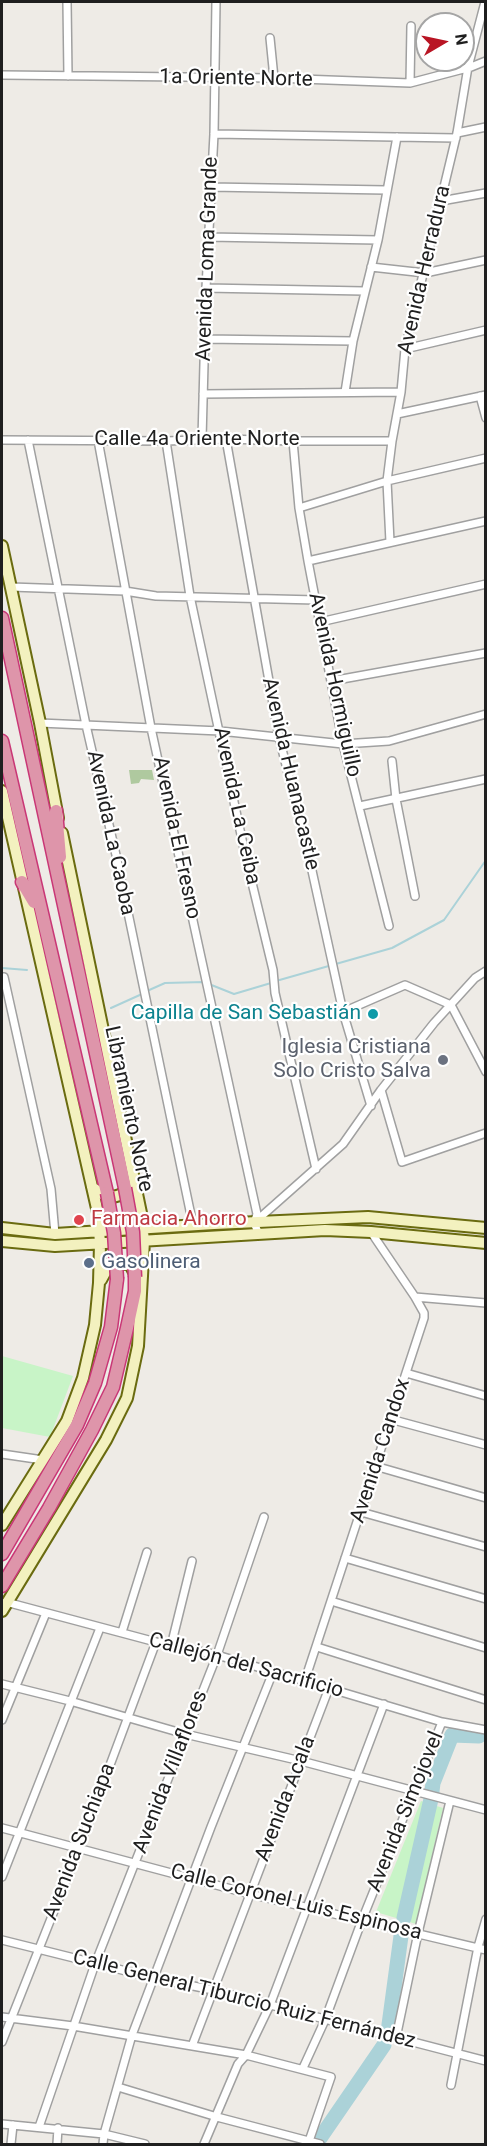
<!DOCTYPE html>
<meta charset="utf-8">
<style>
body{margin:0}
#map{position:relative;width:487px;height:2146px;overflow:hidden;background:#eeebe6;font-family:Roboto,sans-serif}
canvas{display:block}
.frame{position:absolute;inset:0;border:3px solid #1f1f1f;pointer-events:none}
.north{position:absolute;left:415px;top:12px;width:60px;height:60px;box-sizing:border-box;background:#fff;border:2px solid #a5a5a5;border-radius:50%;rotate:81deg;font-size:16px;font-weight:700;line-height:24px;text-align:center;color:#1f1f1f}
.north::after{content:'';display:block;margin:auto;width:21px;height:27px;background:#b91524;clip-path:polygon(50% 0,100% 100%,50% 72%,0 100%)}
</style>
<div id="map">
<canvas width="487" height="2146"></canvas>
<div class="frame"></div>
<div class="north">N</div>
</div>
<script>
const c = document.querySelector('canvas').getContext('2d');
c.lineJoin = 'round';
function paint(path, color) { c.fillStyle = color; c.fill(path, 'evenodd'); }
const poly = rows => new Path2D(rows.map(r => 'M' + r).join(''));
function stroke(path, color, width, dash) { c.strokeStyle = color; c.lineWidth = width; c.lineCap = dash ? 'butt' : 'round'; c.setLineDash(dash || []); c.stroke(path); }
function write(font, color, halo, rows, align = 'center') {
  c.font = font + ' Roboto,sans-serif'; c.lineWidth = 4.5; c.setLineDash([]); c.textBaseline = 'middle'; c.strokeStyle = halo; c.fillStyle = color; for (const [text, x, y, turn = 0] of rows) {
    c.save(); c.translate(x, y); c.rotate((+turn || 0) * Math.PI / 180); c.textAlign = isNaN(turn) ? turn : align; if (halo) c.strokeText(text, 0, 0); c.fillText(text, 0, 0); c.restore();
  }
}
paint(poly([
 [129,770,152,770,154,780,141,779,139,783,131,784]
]), '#afc99f');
paint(poly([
 [2,1356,73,1376,50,1437,2,1428],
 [421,1801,443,1808,416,1924,376,1912]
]), '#c8f4c7');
stroke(poly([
 [2,968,27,970],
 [276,981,392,948,444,920,486,860],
 [147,991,165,983,204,982,234,994,271,983],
 [111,1008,142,994]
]), '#abd2d8', 2);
stroke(poly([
 [404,1918,431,1799,433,1783,452,1735,479,1736],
 [388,2032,401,1936],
 [316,2144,384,2045]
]), '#abd2d8', 15);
const street = poly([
 [67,2,68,76],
 [270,38,274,78],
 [2,75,274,78,410,83,471,67,486,61],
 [410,83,411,26],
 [457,133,486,127],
 [214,134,456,138],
 [210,187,386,190],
 [441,201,486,193],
 [208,237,378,240],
 [371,267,425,273,486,260],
 [206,288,364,291],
 [204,339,353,341],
 [405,349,486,330],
 [345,392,353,341,378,240,397,137],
 [203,394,401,392],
 [480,396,486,418],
 [397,414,486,395],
 [202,439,206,288,214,134,216,2],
 [226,439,279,737,309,857,343,1012,371,1106],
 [2,440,166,441,226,439,293,441,392,441],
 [28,440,86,725,116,855,193,1225],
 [98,440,151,728,257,1214,254,1223,259,1234],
 [166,441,190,596,246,858,273,970,275,993,316,1169],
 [293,441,299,508,308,561,343,744,389,926],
 [299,508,387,481,486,458],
 [390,542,387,481,392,441,401,392,405,349,457,133,468,67,485,2],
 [308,561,486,521],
 [11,587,125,591,156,596,316,600],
 [320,622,486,584],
 [331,681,486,653],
 [40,723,220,731,343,744,389,741,486,714],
 [392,761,396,799,415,896],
 [360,806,486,779],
 [4,977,51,1189,55,1234],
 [343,1012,405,985,451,1005,486,1072],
 [381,1090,402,1162,486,1133],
 [255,1222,343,1144,381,1090,434,1023,475,978,486,971],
 [415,1297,486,1303],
 [406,1373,486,1396],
 [390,1419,486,1445],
 [2,1454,43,1460],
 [375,1466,486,1498],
 [361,1512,486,1547],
 [345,1558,486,1599],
 [331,1601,486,1648],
 [6,1602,156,1642,217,1655,442,1722,486,1730],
 [122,1632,147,1552],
 [171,1646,192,1561],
 [317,1647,486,1700],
 [305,1680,424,1318,424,1313,415,1297,371,1232],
 [2,1684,70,1701,185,1734,301,1761,486,1810],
 [2,1720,46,1613],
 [2,1828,250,1894,486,1950],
 [2,1877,100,1628],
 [2,1940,154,1978,213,1990,486,2061],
 [2,2017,73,2026,246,2055,331,2077,308,2144],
 [396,2038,418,1933,450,1801],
 [2,2042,79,1848,156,1642],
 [192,2046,329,1688],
 [303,2068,325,2020,362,1920,442,1722],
 [451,2085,478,1947,486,1919],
 [118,2087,217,2117,320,2144],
 [2,2124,104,2134,145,2144],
 [39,2127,95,1964,217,1655,264,1517],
 [11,2144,13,2125],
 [57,2144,58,2128],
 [103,2144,104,2134,132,2035,211,1827,273,1672],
 [204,2144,238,2064,246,2055,270,2005,384,1704]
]);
const secondary = poly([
 [2,546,40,723,58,818],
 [2,791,98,1213,100,1244,99,1283,95,1325,83,1378,67,1421,2,1525],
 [92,1187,105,1196,113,1197,120,1195,130,1187],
 [2,1228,55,1234,214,1224,368,1217,486,1228],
 [2,1241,55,1246,325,1230,371,1232,486,1243],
 [101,1280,107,1269,116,1263,127,1264,131,1266,136,1276],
 [2,1611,106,1440,127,1398,138,1346,144,1241,141,1213,62,833]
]);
const highway = poly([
 [2,618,125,1188],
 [2,741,107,1193],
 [56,811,60,857],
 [22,882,34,902],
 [2,1554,77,1425,95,1383,111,1327,117,1279],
 [2,1586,49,1508,92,1430,113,1387,127,1328,135,1291,135,1277]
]);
stroke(street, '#a0a0a0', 10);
stroke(secondary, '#6a6b10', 14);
stroke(highway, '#c93776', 15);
stroke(street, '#fff', 7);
stroke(secondary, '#f3f1bf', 10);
stroke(highway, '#de95aa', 12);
const highwayBridge = poly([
 [125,1188,133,1232,135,1277],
 [107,1193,114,1233,117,1279]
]);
stroke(highwayBridge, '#c93776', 15, []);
stroke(highwayBridge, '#de95aa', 12);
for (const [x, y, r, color] of [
 [373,1014,6,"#0f9aa8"],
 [443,1060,6,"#6b7280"],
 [79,1220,6,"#e0444e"],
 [89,1263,6,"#5c6f8a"]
]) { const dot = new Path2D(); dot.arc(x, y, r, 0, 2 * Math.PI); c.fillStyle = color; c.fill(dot); stroke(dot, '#fff', 2); }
write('21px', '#1f1f1f', '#fff', [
 ["1a Oriente Norte",236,79,1],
 ["Avenida Loma Grande",208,259,-88],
 ["Avenida Herradura",425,270,-77],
 ["Calle 4a Oriente Norte",197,440],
 ["Avenida Hormiguillo",334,685,78],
 ["Avenida Huanacastle",290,774,77],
 ["Avenida La Ceiba",236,806,78],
 ["Avenida La Caoba",110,833,78],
 ["Avenida El Fresno",176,838,78],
 ["Libramiento Norte",128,1109,78],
 ["Avenida Candox",381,1451,-72],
 ["Callejón del Sacrificio",246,1666,15],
 ["Avenida Villaflores",171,1772,-69],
 ["Avenida Acala",286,1799,-69],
 ["Avenida Simojovel",406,1812,-68],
 ["Avenida Suchiapa",80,1842,-69],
 ["Calle Coronel Luis Espinosa",296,1903,14],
 ["Calle General Tiburcio Ruiz Fernández",244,2000,14]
]);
write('21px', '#0d838f', '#fff', [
 ["Capilla de San Sebastián",361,1014]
], 'right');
write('21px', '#5b616d', '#fff', [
 ["Iglesia Cristiana",431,1048],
 ["Solo Cristo Salva",431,1072]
], 'right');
write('21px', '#be3a42', '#fff', [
 ["Farmacia Ahorro",91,1220]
], 'left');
write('21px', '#4e5e75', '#fff', [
 ["Gasolinera",101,1263]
], 'left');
</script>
